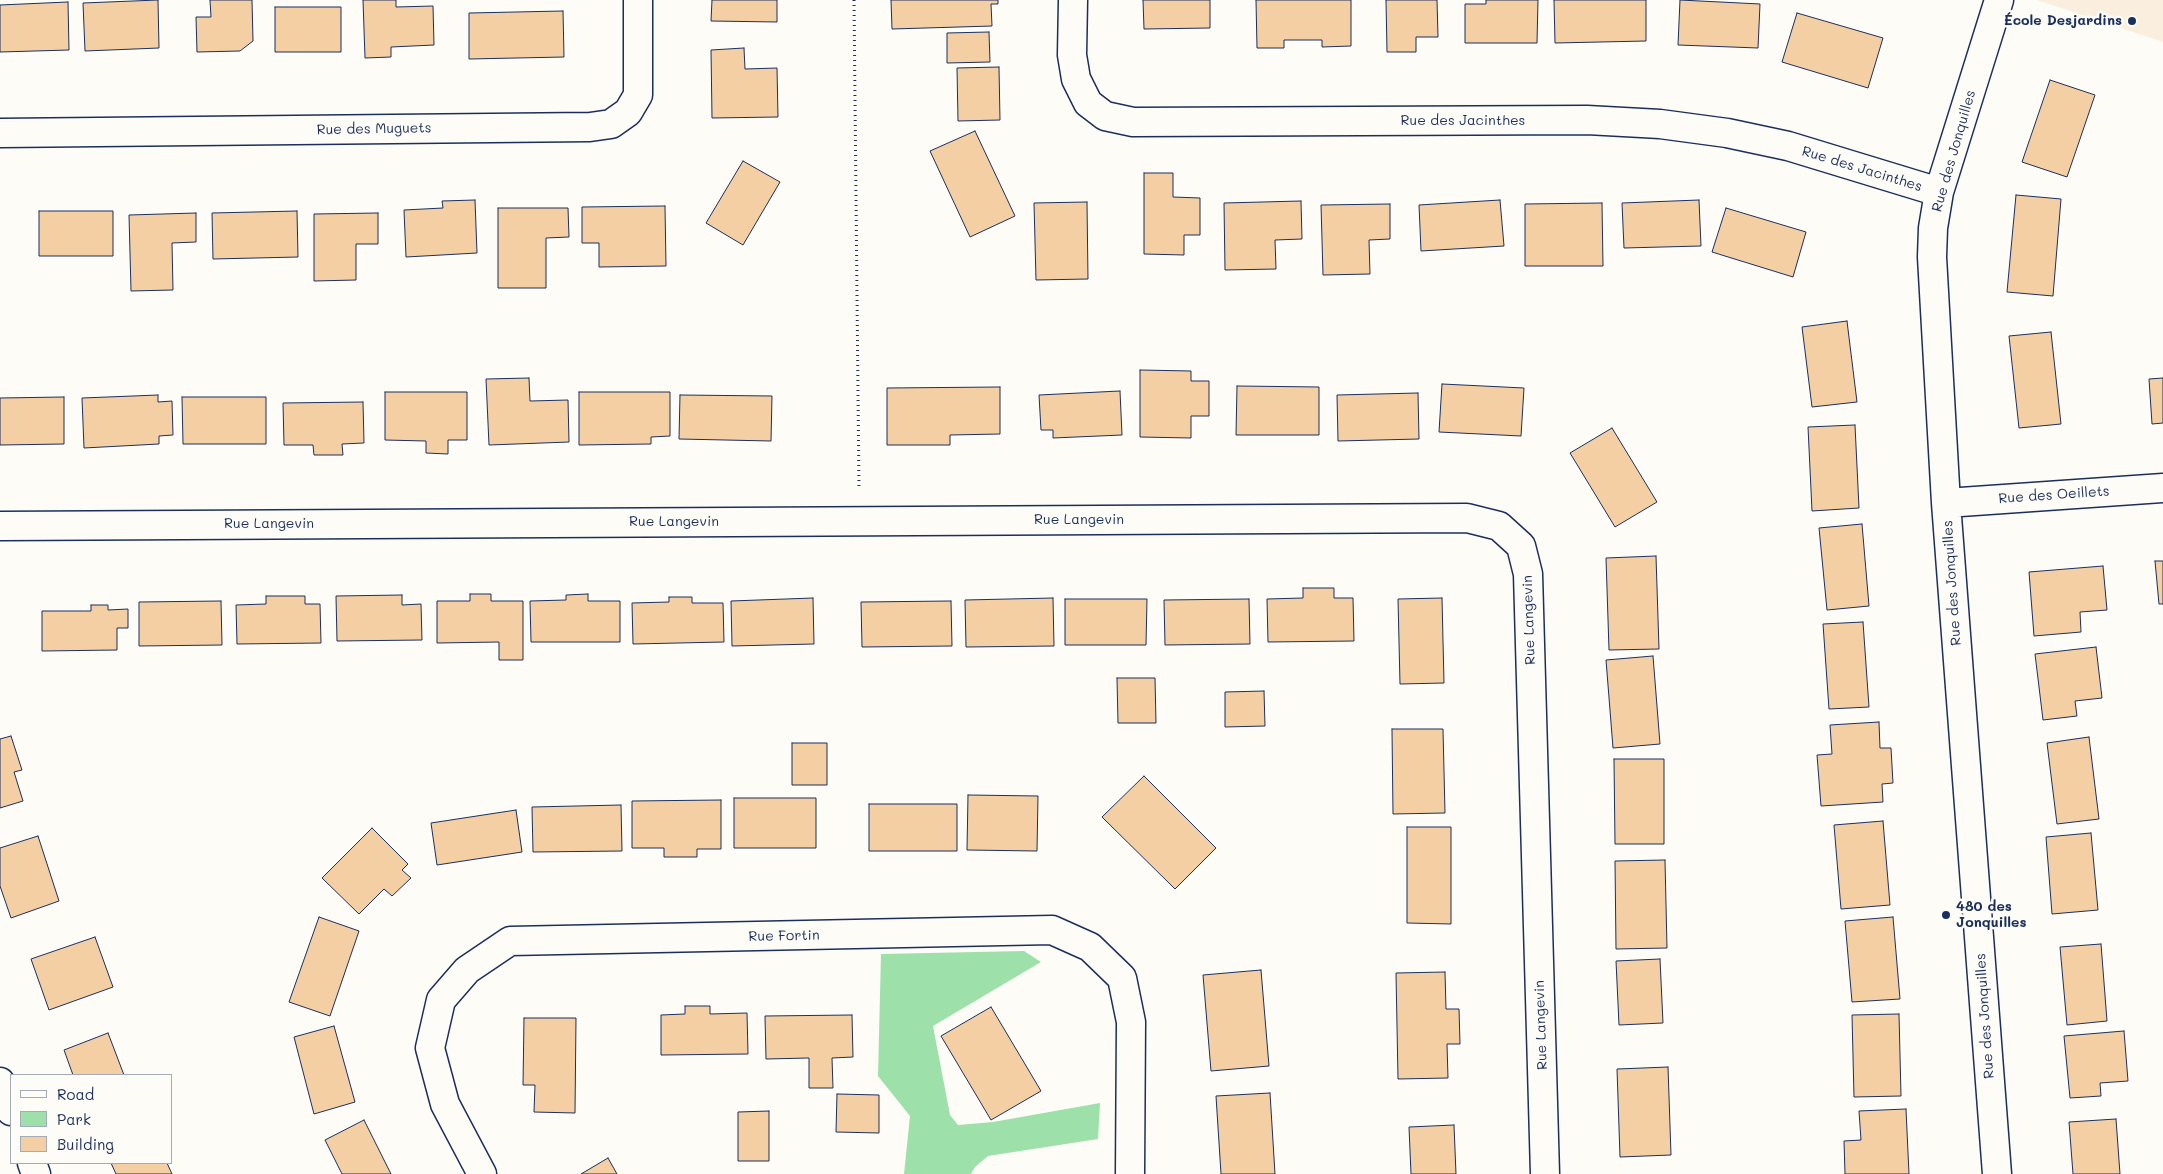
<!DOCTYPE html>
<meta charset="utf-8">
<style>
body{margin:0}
#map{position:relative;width:2163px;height:1174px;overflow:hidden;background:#fdfcf7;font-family:Mali,sans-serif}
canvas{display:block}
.legend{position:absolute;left:10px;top:1074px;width:162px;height:90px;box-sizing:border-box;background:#fdfcf7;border:1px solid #a3aaba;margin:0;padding:6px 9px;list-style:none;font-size:15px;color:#1b2f5e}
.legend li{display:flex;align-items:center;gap:10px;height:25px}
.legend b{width:25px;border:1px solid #a3aaba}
</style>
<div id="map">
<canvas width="2163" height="1174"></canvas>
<ul class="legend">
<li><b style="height:6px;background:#fdfcf7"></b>Road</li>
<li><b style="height:14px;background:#9de0aa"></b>Park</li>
<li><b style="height:14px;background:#f4cfa4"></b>Building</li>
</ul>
</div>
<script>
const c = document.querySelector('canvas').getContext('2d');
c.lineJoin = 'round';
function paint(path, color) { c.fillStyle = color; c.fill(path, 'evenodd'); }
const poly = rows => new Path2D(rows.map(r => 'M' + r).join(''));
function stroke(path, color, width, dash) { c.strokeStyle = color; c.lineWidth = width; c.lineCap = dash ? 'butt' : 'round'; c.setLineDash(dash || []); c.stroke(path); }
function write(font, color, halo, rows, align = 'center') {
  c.font = font + ' Mali,sans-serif'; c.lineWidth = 5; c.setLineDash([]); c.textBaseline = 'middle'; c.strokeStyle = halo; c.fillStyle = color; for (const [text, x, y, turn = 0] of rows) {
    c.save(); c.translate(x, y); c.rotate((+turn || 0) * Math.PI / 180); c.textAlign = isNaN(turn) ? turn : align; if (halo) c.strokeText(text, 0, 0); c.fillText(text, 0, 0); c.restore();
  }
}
paint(poly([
 [2037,0,2163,0,2163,42]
]), '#faeede');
paint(poly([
 [1024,951,1041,962,933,1026,950,1115,958,1125,993,1122,1100,1103,1098,1139,988,1156,975,1167,971,1174,904,1174,910,1116,878,1076,881,954]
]), '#9de0aa');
const building = poly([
 [158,0,159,48,85,51,83,3,158,0],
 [210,0,252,0,253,41,240,51,197,52,196,17,211,17,210,0],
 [363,0,396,0,396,7,433,6,434,45,391,47,391,57,365,58,363,0],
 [712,0,777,0,777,22,711,21,712,0],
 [891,0,998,0,998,4,991,4,992,26,892,29,891,0],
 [1143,0,1210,0,1210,28,1144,29,1143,0],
 [1256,0,1351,0,1351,46,1322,47,1322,40,1284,40,1284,48,1257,48,1256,0],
 [1386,0,1437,0,1438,37,1416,37,1416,52,1387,52,1386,0],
 [1486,0,1538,0,1537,43,1465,43,1465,4,1486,4,1486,0],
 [1554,0,1646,0,1646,41,1555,43,1554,0],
 [1680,0,1760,4,1758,48,1678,45,1680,0],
 [68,2,69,50,0,52,0,5,68,2],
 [275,7,341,7,341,52,275,52,275,7],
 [563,11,564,57,469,59,469,13,563,11],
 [1797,13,1883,38,1868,88,1782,62,1797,13],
 [989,32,990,62,947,63,947,33,989,32],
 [744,48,745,69,777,68,778,117,712,118,711,50,744,48],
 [999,67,1000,120,958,121,957,68,999,67],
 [2050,80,2095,95,2067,177,2022,162,2050,80],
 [975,131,1015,216,970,237,930,151,975,131],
 [743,161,780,182,743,245,706,223,743,161],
 [1144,173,1173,173,1173,197,1200,198,1200,235,1184,235,1184,255,1144,254,1144,173],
 [2016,195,2061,199,2053,296,2007,292,2016,195],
 [475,200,477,253,406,257,404,210,443,208,442,201,475,200],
 [1500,200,1504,246,1421,251,1419,205,1500,200],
 [1699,200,1701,246,1624,248,1622,203,1699,200],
 [1301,201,1302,239,1275,240,1276,269,1225,270,1224,203,1301,201],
 [1087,202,1088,279,1036,280,1034,203,1087,202],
 [1602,203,1603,266,1525,266,1525,204,1602,203],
 [1390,204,1390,239,1369,240,1370,274,1323,275,1321,205,1390,204],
 [665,206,666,266,599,267,599,243,582,243,582,207,665,206],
 [498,208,568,208,569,237,546,238,546,288,498,288,498,208],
 [1726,208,1806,232,1793,277,1712,252,1726,208],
 [39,211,113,211,113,256,39,256,39,211],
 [297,211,298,257,213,259,212,213,297,211],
 [196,213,196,242,172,243,173,290,131,291,129,215,196,213],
 [378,213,378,244,356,244,356,280,314,281,314,214,378,213],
 [1847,321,1857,402,1812,407,1802,327,1847,321],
 [2051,332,2061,424,2019,428,2009,336,2051,332],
 [1140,370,1191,371,1191,381,1209,381,1209,416,1191,416,1191,438,1140,437,1140,370],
 [529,378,530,401,568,400,569,442,489,445,486,379,529,378],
 [2163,378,2163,423,2152,424,2149,379,2163,378],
 [1442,384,1524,388,1521,436,1439,432,1442,384],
 [1237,386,1319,387,1319,435,1236,435,1237,386],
 [1000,387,1000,434,950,435,950,445,887,445,887,388,1000,387],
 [1120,391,1122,435,1053,438,1053,430,1041,430,1039,395,1120,391],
 [385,392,467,392,467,440,448,440,448,454,426,453,426,441,385,440,385,392],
 [579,392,670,392,670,436,651,437,651,444,579,445,579,392],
 [1418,393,1419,439,1338,441,1337,395,1418,393],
 [158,395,158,402,172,401,173,435,159,436,159,444,84,448,82,398,158,395],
 [680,395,772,396,771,441,679,439,680,395],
 [64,397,64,444,0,445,0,398,64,397],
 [182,397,266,397,266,444,183,444,182,397],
 [363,402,364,443,342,444,343,455,314,455,313,445,284,445,283,403,363,402],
 [1855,425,1859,508,1812,511,1808,427,1855,425],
 [1612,428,1657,502,1615,527,1570,453,1612,428],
 [1862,524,1869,606,1827,610,1819,528,1862,524],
 [1656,556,1659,649,1609,650,1606,558,1656,556],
 [2155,561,2163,561,2163,604,2159,604,2155,561],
 [2103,566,2107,610,2080,612,2081,632,2034,636,2029,572,2103,566],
 [1303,588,1334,588,1334,598,1353,598,1354,641,1268,642,1267,599,1303,598,1303,588],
 [470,594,491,594,491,601,523,601,523,660,499,660,499,642,437,643,437,601,470,601,470,594],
 [588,594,588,601,620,601,620,642,531,642,530,601,566,600,566,595,588,594],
 [402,595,402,605,421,604,422,640,337,641,336,596,402,595],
 [266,596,305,596,305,604,320,604,321,643,237,644,236,605,266,604,266,596],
 [669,597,692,597,692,603,723,603,724,642,633,644,632,603,669,602,669,597],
 [813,598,814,644,732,646,731,601,813,598],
 [1053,598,1054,646,966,647,965,600,1053,598],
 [1442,598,1444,683,1400,684,1398,599,1442,598],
 [1065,599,1147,599,1146,645,1065,645,1065,599],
 [1249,599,1250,644,1165,645,1164,600,1249,599],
 [221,601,222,645,139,646,139,602,221,601],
 [951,601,952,646,862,647,861,602,951,601],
 [91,605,108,605,108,610,128,609,128,628,117,628,117,650,42,651,42,611,91,611,91,605],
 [1863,622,1869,707,1829,709,1823,624,1863,622],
 [2096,647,2102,698,2075,701,2077,716,2043,720,2035,654,2096,647],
 [1653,656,1660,744,1613,748,1606,660,1653,656],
 [1117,678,1155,678,1156,723,1118,723,1117,678],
 [1264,691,1265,726,1225,727,1225,692,1264,691],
 [1879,722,1880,748,1891,748,1893,783,1882,784,1883,802,1821,806,1817,755,1832,754,1830,725,1879,722],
 [1392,729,1443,729,1445,813,1393,814,1392,729],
 [11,736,22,770,14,772,23,801,0,808,0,739,11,736],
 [2089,737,2099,819,2057,824,2047,743,2089,737],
 [792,743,827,743,827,785,792,785,792,743],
 [1614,759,1664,759,1664,844,1615,844,1614,759],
 [1144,776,1216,848,1175,889,1102,817,1144,776],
 [968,795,1038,796,1037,851,967,850,968,795],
 [734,798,816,798,816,848,734,848,734,798],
 [721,800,721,849,697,849,697,857,664,857,664,848,632,848,632,801,721,800],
 [869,804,957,804,957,851,869,851,869,804],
 [621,805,622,851,533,852,532,807,621,805],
 [516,810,522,852,437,865,431,823,516,810],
 [1883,821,1890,905,1841,909,1834,825,1883,821],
 [1407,827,1451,827,1451,924,1407,923,1407,827],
 [372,828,408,864,402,870,411,878,392,896,384,889,359,914,322,878,372,828],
 [2091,833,2098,910,2052,914,2046,837,2091,833],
 [38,836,59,901,11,918,0,886,0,848,38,836],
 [1665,860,1667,948,1616,949,1615,861,1665,860],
 [319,917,359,931,330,1016,289,1002,319,917],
 [1893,917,1900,999,1852,1002,1845,921,1893,917],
 [95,937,113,987,49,1010,31,959,95,937],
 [2101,944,2107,1021,2067,1025,2060,947,2101,944],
 [1660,959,1663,1023,1619,1025,1616,961,1660,959],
 [1261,970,1269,1066,1211,1071,1203,975,1261,970],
 [1445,972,1446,1009,1459,1009,1460,1044,1447,1044,1448,1078,1398,1079,1396,973,1445,972],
 [685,1006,710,1006,710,1014,747,1013,748,1054,661,1055,661,1015,685,1014,685,1006],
 [991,1007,1041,1091,991,1120,941,1036,991,1007],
 [1899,1014,1901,1096,1854,1097,1852,1015,1899,1014],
 [852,1015,853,1057,832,1058,833,1088,809,1088,809,1058,766,1059,765,1016,852,1015],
 [524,1018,576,1018,575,1113,534,1112,535,1085,523,1085,524,1018],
 [334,1026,355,1102,314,1114,294,1037,334,1026],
 [2124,1031,2128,1081,2100,1083,2101,1096,2070,1098,2064,1036,2124,1031],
 [108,1033,124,1075,73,1075,64,1050,108,1033],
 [1668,1067,1671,1155,1620,1157,1617,1069,1668,1067],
 [1270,1093,1275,1174,1221,1174,1216,1096,1270,1093],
 [837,1094,879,1095,879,1133,836,1132,837,1094],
 [1906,1109,1909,1174,1845,1174,1844,1141,1861,1140,1859,1111,1906,1109],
 [769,1111,769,1161,738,1161,738,1112,769,1111],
 [2116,1119,2120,1174,2073,1174,2069,1122,2116,1119],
 [364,1120,391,1174,342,1174,325,1140,364,1120],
 [1454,1125,1456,1174,1411,1174,1409,1127,1454,1125],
 [608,1158,617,1174,581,1174,608,1158],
 [111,1163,167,1163,172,1174,116,1174,111,1163]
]);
paint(building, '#f4cfa4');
stroke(building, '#1b2f5e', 1);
const minor = poly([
 [1073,0,1072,55,1076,79,1088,103,1105,116,1133,122,1587,120,1660,124,1727,133,1788,146,1939,192],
 [0,133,590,127,611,124,628,112,638,95,638,0],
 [1946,503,2163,488],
 [0,526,1467,518,1499,526,1521,546,1528,574,1545,1174],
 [482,1174,445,1104,430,1048,441,1000,467,970,510,941,1052,930,1090,947,1122,978,1131,1022,1130,1174],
 [1997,1174,1946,503,1932,257,1933,228,1939,192,1999,0]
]);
const major = poly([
 [0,1082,11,1111],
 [32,1163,36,1174]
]);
stroke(minor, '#1b2f5e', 31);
stroke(major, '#1b2f5e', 31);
stroke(poly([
 [854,0,859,490]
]), '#1b2f5e', 3, [1, 4]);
stroke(minor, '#fdfcf7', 28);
stroke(major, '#fdfcf7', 28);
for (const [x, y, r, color] of [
 [2132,21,5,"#1b2f5e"],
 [1946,915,5,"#1b2f5e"]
]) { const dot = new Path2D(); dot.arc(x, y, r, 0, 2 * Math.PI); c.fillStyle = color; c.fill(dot); stroke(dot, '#fdfcf7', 2); }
write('bold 14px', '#1b2f5e', '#fdfcf7', [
 ["École Desjardins",2122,21],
 ["480 des",1956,907,"left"],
 ["Jonquilles",1956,923,"left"]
], 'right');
write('14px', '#1b2f5e', '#fdfcf7', [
 ["Rue des Jacinthes",1463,121],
 ["Rue des Muguets",374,129,-1],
 ["Rue des Jonquilles",1954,151,-74],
 ["Rue des Jacinthes",1862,169,17],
 ["Rue des Oeillets",2054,495,-4],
 ["Rue Langevin",1079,520],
 ["Rue Langevin",674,522],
 ["Rue Langevin",269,524],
 ["Rue des Jonquilles",1952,583,-94],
 ["Rue Langevin",1529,620,-92],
 ["Rue Fortin",784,936,-1],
 ["Rue des Jonquilles",1985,1016,-94],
 ["Rue Langevin",1541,1025,-92]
]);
</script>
